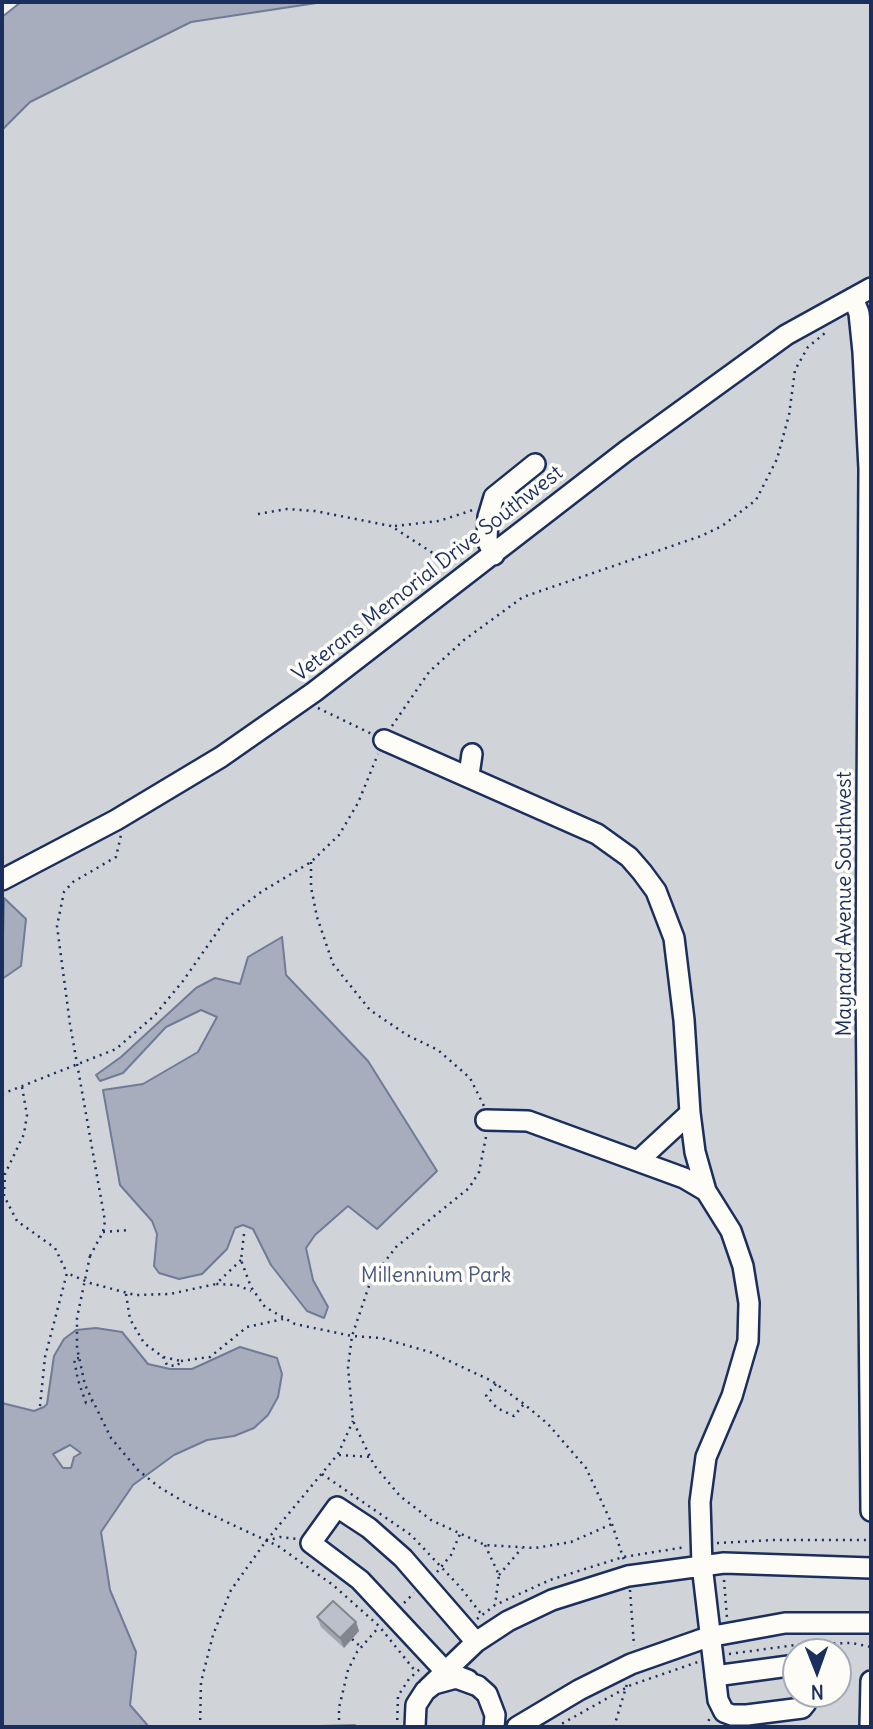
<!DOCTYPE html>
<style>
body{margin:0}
#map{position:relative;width:873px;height:1729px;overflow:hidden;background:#f0f0ee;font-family:Delius,sans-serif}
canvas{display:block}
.frame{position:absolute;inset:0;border:4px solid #1b2f5e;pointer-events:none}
.north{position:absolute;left:782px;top:1638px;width:70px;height:70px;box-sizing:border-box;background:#fdfcf7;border:2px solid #a3aaba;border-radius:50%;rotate:179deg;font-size:19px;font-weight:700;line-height:28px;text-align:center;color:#1b2f5e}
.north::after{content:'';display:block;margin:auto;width:24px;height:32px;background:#1b2f5e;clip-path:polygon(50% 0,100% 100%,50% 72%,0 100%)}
</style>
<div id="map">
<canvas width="873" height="1729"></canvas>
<div class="frame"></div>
<div class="north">N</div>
</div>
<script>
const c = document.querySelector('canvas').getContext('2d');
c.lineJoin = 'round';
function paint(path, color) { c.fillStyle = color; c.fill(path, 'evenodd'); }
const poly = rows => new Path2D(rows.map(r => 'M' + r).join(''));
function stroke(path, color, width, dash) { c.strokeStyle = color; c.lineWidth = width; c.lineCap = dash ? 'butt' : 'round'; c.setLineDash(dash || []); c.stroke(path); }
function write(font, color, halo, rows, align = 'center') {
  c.font = font + ' Delius,sans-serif'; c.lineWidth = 7; c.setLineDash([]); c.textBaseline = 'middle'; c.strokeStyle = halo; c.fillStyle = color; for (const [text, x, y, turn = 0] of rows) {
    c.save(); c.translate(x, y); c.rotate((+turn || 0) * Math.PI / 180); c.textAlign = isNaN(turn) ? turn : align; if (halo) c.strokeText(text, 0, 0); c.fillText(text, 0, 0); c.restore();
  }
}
paint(poly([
 [323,2,871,2,871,1727,2,1727,2,130,30,102,191,22],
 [796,1652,838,1652,838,1694,796,1694]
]), '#d0d3d8');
const water = poly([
 [21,2,323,2,191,22,30,102,2,130,2,17,21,2],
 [4,898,26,919,21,966,2,979,4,898],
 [282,937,286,975,368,1061,437,1171,377,1229,348,1206,315,1235,306,1248,313,1280,328,1307,324,1318,307,1311,271,1265,253,1229,243,1225,235,1228,227,1249,202,1274,179,1279,159,1273,154,1266,157,1234,152,1221,120,1185,103,1090,143,1084,198,1052,217,1017,201,1010,166,1027,123,1073,100,1081,96,1075,121,1057,196,988,215,978,240,984,248,957,282,937],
 [96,1328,122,1332,148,1364,170,1369,192,1369,240,1347,277,1358,282,1374,278,1397,268,1415,254,1428,234,1436,207,1440,174,1455,133,1485,101,1532,110,1590,136,1652,130,1705,149,1727,2,1727,2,1403,34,1411,44,1407,47,1404,54,1356,64,1339,76,1330,96,1328],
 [70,1445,81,1453,74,1457,71,1468,63,1468,53,1454,70,1445]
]);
paint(water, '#a7adbd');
stroke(water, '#6f7b97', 2);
const minor = poly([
 [853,298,859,313,863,352,869,469,866,980,871,1511],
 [494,555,487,540,488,517,494,497,535,464],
 [384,740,597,834,629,857,642,872,656,891,674,938,684,1020,690,1113],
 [469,775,472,754],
 [2,880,116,820,221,757,314,692,626,451,786,335,871,288],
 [486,1120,528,1121,684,1178,706,1191,731,1231,743,1266,749,1303,748,1341,732,1396,706,1457,700,1502,702,1565,718,1700,724,1712,732,1715,747,1715,802,1708,806,1703,806,1694],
 [638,1161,690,1113,695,1152,706,1191],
 [715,1676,796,1665],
 [468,1680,445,1671,360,1580,311,1543,337,1507,369,1528,403,1558,476,1642],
 [428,1688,476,1642,508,1621,552,1600,628,1576,724,1563,871,1568],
 [415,1727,416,1705,425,1691,434,1684,456,1678,478,1686,487,1694,495,1715,494,1727],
 [517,1727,579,1690,631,1664,708,1637,785,1623,871,1623],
 [870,1727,871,1681]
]);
stroke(minor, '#1b2f5e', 24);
stroke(poly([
 [258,514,287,509,315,511,391,526,453,566],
 [395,526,439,521,473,510],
 [318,708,372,734],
 [392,726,429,672,464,640,523,597,701,536,722,526,756,500,777,459,789,415,795,370,808,347,825,333],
 [311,862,311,887,317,917,333,964,370,1010,407,1035,438,1050,470,1078,484,1106],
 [22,1087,27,1115,24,1134,5,1174,4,1196,17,1221,55,1248,67,1273],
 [2,1094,116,1049,154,1016,183,981,227,918,261,892,311,862,339,835,358,803,378,754],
 [486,1137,479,1172,469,1188,396,1247,371,1280,352,1336,381,1338,430,1352,492,1381,524,1404,548,1424,586,1468,612,1524,624,1560],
 [103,1232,129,1230],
 [244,1234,241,1260,251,1287,265,1307,295,1324,352,1336,348,1367,353,1421,374,1465,400,1496,431,1520,485,1545,535,1548,571,1542,612,1524],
 [90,1256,103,1232,105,1221,70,1024,57,926,64,892,73,882,116,857,121,835],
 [241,1260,216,1284,237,1285,251,1291],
 [126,1294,130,1319,144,1343,163,1357,181,1361,177,1366,167,1365,163,1357],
 [79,1358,74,1359,78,1380,86,1403,92,1401],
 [181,1361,210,1357,247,1327,283,1319],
 [496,1384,486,1396,497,1408,514,1416,524,1404],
 [40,1406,45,1357,67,1273,90,1283,135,1295,170,1294,216,1284],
 [339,1455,371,1457],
 [322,1474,411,1535,461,1588,482,1615],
 [159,1487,186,1503,278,1546,333,1585,379,1626,416,1672],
 [266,1541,280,1537,297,1539],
 [717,1543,774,1540,871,1540],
 [485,1545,499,1575,495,1605],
 [437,1572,451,1555,460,1534],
 [499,1575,522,1548],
 [724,1580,727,1618],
 [630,1590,634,1646],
 [404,1603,414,1593],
 [477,1619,495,1605,550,1580,623,1557,686,1547],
 [352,1639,361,1647],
 [815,1652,816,1644],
 [729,1654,803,1644,852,1643,871,1647],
 [200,1727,201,1682,213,1635,231,1590,266,1541,338,1454,353,1421],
 [339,1727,339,1708,348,1670,357,1652,379,1627],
 [397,1727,398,1696,409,1679,422,1667],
 [556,1727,631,1685,698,1662],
 [614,1727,627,1684],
 [705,1727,710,1718]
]), '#1b2f5e', 2.5, [2, 5]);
stroke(minor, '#fdfcf7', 19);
stroke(poly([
 [90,1256,77,1318,77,1348,85,1385,111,1438,138,1470,159,1487]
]), '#1b2f5e', 2.5, [2, 5]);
paint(poly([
 [317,1617,356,1622,359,1631,344,1648,321,1627]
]), '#a1a5ae');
paint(poly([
 [356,1622,359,1631,344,1648,340,1638]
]), '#83868d');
const building = poly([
 [333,1601,356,1622,340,1638,317,1617,333,1601],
 [355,1725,355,1727,320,1727,320,1726,355,1725]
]);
paint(building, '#bbc0ca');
stroke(building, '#83868d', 2);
write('21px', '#1b2f5e', '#fdfcf7', [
 ["Veterans Memorial Drive Southwest",428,574,-38],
 ["Maynard Avenue Southwest",845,904,-90]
]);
write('21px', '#48587c', '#fdfcf7', [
 ["Millennium Park",436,1276]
]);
</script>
